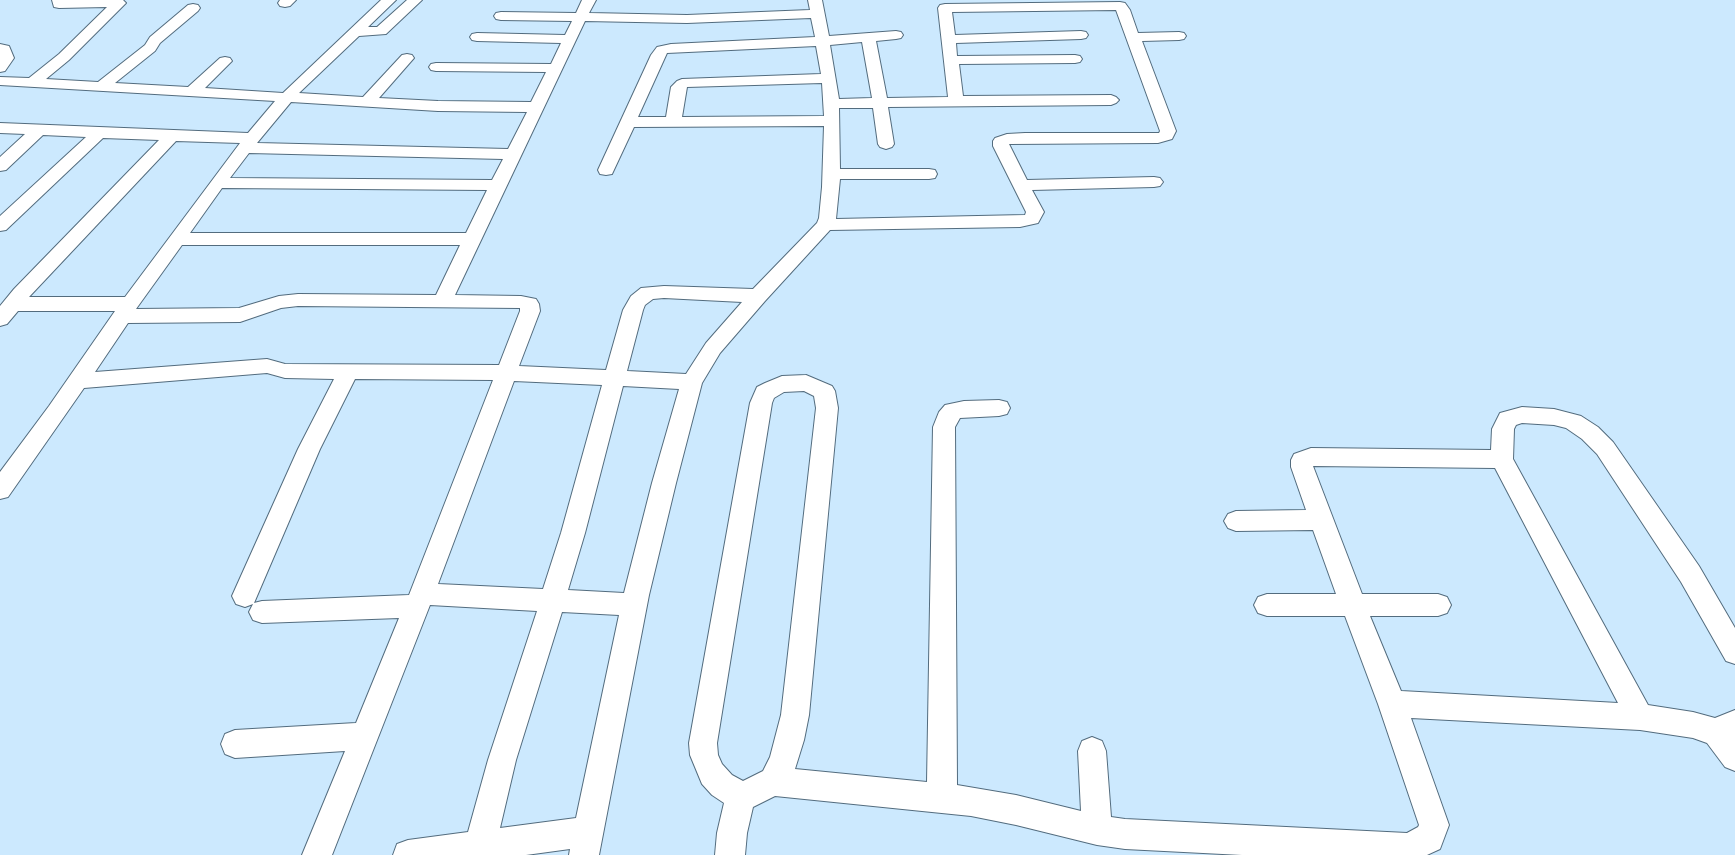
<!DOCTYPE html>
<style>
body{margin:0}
canvas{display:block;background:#cce9fe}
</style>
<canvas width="1735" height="855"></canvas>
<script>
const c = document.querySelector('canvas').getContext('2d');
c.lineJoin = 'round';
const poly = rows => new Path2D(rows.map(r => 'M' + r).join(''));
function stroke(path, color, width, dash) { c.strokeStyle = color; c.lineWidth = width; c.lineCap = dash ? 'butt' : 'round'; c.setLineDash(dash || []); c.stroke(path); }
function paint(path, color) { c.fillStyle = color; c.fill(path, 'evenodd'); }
const minor = poly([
 [52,0,123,0,126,3,69,60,46,79,98,82,145,45,150,37,188,5,193,4,198,5,200,8,198,11,160,43,155,51,115,83,188,87,220,58,225,57,230,58,232,61,205,88,283,93,381,0,396,0,368,27,377,27,407,0,422,0,386,34,359,36,299,93,363,97,402,55,407,54,412,55,414,58,379,98,438,101,531,102,546,72,436,71,431,70,429,67,431,64,436,63,551,64,561,43,477,41,472,40,470,37,472,34,477,33,565,35,572,21,501,20,496,19,494,16,496,13,501,12,576,13,582,0,596,0,589,13,687,15,810,10,808,0,822,0,829,36,896,31,901,32,903,35,901,38,896,39,876,41,887,98,948,97,938,8,940,5,945,4,1120,2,1125,3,1130,10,1138,33,1179,32,1184,33,1186,36,1184,39,1179,40,1142,41,1176,131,1172,139,1158,143,1009,144,1027,180,1154,177,1160,178,1163,182,1160,186,1154,187,1032,190,1044,212,1038,223,1020,227,830,230,765,301,720,353,702,383,676,483,649,595,599,855,569,855,570,849,526,855,393,855,397,844,408,840,468,832,488,760,537,611,430,605,332,855,302,855,345,751,235,758,225,754,221,744,225,734,235,730,356,723,399,618,262,623,253,620,249,612,253,604,245,607,236,604,232,596,298,449,334,379,285,378,267,373,84,388,8,497,0,499,0,472,49,406,115,311,18,311,7,324,0,326,0,306,14,289,159,140,103,138,6,230,0,231,0,216,86,137,43,135,6,170,0,171,0,157,25,134,0,133,0,123,248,133,275,101,0,85,0,77,29,78,59,54,107,7,59,8,54,7,52,0],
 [1116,10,1160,131,1159,133,1025,133,1007,134,995,138,993,141,993,146,1026,212,1025,215,836,219,840,179,929,179,935,178,937,174,935,170,929,169,840,169,839,108,873,108,878,144,880,147,886,149,892,147,894,144,888,107,1111,105,1116,103,1119,100,1116,97,1111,95,963,96,959,64,1075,63,1080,62,1082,59,1080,56,1075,55,957,56,956,43,1081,39,1086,38,1088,35,1086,32,1081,31,955,35,952,12,1116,10],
 [811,18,815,37,671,44,657,47,651,55,598,170,600,174,606,175,612,174,634,127,824,126,822,187,819,218,817,223,753,289,664,286,641,288,631,296,623,310,606,370,519,366,540,311,539,304,536,299,521,296,455,295,585,21,687,23,811,18],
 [862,42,872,98,839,99,830,45,862,42],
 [816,46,821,74,682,79,677,81,671,87,666,117,638,117,667,53,816,46],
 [822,83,824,116,682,117,687,87,822,83],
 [291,102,438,111,527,112,508,149,257,143,291,102],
 [176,141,240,143,125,297,29,297,176,141],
 [249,153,503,159,492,180,230,178,249,153],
 [222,188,487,190,466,233,190,233,222,188],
 [182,245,460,245,436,295,298,294,279,296,239,308,136,309,182,245],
 [664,298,742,302,706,343,686,374,627,371,643,310,645,305,653,299,664,298],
 [298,306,520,308,520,311,499,365,285,364,267,359,95,372,128,323,240,322,281,308,298,306],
 [355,379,493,380,409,595,262,601,254,603,320,449,355,379],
 [514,381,602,385,561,533,543,589,438,584,514,381],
 [623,386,679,389,652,483,624,593,568,590,585,533,623,386],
 [562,612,619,615,576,818,500,828,516,760,562,612],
 [280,0,296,0,290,6,285,7,280,6,278,3,280,0],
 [0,44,9,46,14,58,5,71,0,72,0,44],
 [806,375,832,386,835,391,838,408,809,715,804,740,795,769,927,782,933,427,939,412,945,405,964,401,999,400,1007,402,1010,408,1007,414,999,416,960,418,955,427,957,785,1016,795,1081,811,1078,751,1082,741,1092,737,1102,741,1106,751,1111,817,1125,819,1407,833,1418,827,1419,825,1378,704,1345,616,1267,616,1258,613,1254,605,1258,597,1267,594,1336,594,1313,530,1236,531,1228,528,1224,521,1228,514,1236,511,1306,510,1291,467,1291,460,1294,454,1311,448,1491,450,1492,429,1500,413,1522,407,1554,409,1581,416,1598,427,1613,442,1699,566,1735,628,1735,664,1726,661,1681,582,1597,454,1582,439,1566,428,1554,425,1522,423,1516,425,1514,429,1513,459,1648,705,1693,712,1715,718,1735,710,1735,771,1725,767,1707,743,1693,738,1640,730,1411,718,1449,825,1440,849,1427,855,1242,855,1125,849,1097,845,1016,825,971,816,775,796,753,807,747,833,745,855,715,855,717,833,724,803,712,795,702,784,690,755,689,743,750,403,757,387,765,383,782,376,806,375],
 [804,391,814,396,816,408,781,715,770,757,763,771,743,781,732,775,722,764,718,755,717,743,772,403,774,398,784,392,804,391],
 [1313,466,1495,468,1618,703,1401,691,1370,616,1438,616,1447,613,1451,605,1447,597,1438,594,1362,594,1313,466]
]);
stroke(minor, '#536c7e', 2);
paint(minor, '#fff');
</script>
